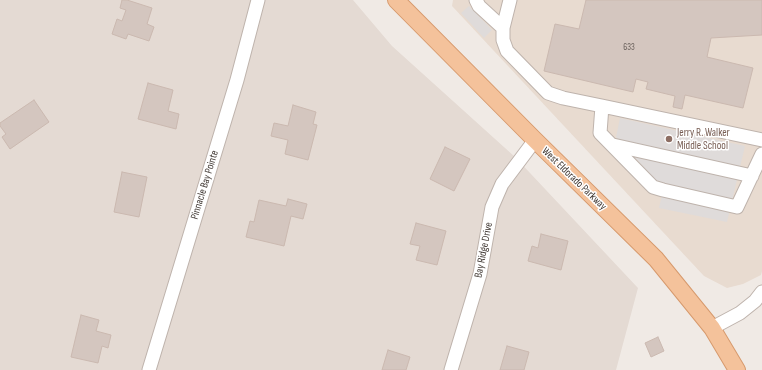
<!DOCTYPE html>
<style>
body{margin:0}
canvas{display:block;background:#f0eae5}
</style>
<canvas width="762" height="370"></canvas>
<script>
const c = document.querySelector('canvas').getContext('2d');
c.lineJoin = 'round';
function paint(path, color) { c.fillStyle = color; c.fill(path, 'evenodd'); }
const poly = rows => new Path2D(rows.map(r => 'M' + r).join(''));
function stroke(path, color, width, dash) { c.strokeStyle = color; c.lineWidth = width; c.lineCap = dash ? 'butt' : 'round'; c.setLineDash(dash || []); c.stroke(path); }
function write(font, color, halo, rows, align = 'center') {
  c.font = font + ' "Sofia Sans Condensed",sans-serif'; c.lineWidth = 3; c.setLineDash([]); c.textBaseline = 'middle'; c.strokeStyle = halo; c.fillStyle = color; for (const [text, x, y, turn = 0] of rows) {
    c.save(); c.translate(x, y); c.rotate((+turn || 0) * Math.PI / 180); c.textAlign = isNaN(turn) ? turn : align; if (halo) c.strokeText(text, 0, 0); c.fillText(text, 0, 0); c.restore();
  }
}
paint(poly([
 [0,0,353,0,392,46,515,157,638,288,616,370,0,370]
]), '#e4dad3');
paint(poly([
 [453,0,762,0,762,271,761,275,743,284,727,288,704,276,452,6]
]), '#e8dbd0');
paint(poly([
 [469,6,492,30,484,38,461,13],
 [620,118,745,146,727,222,659,208,664,185,658,183,616,137]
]), '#dfdbda');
const building = poly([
 [122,0,127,0,152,8,147,24,154,27,149,41,128,34,126,39,112,34,117,19,122,21,126,10,120,8,122,0],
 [586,0,762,0,762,35,711,38,707,57,753,68,743,108,685,95,682,109,673,107,675,96,646,89,648,82,636,79,633,92,544,71,555,24,579,29,586,0],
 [148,83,173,90,168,111,179,114,176,129,138,119,148,83],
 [34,100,49,122,10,149,2,137,6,134,0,126,0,123,34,100],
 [293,105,316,112,313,124,317,125,308,160,285,154,288,140,271,136,274,123,288,126,293,105],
 [445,147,470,159,454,191,430,179,445,147],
 [122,172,147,177,139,217,114,212,122,172],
 [288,199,307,204,303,219,291,216,284,246,246,237,250,221,254,222,259,200,286,206,288,199],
 [416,223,446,231,437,265,416,260,420,246,410,244,416,223],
 [541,234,568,241,561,270,528,261,532,246,538,248,541,234],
 [81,315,99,320,96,331,111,335,108,348,102,346,98,363,71,357,81,315],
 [658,337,664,351,651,357,645,343,658,337],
 [507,346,529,352,524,370,500,370,507,346],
 [388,350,410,357,406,370,382,370,388,350]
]);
paint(building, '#d4c6bf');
stroke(building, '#cbb9b0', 1);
const minor = poly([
 [476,0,479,6,503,28],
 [510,0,503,28,503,40,507,51,548,93,563,98,602,106,600,133,653,187,663,190,737,207,762,154],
 [602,106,762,140],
 [613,145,752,176],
 [712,328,740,313,755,301,762,292],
 [149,370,237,80,258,0],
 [451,370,480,274,492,207,502,184,535,140]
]);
const major = poly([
 [396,0,535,140,656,259,712,328,737,370]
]);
stroke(minor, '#beb3ac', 15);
stroke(major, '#d79a6d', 18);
stroke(minor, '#fff', 13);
stroke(major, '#f4c29b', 16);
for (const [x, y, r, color] of [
 [669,139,4,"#8d6e63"]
]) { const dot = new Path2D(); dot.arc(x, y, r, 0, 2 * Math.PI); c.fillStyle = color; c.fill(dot); stroke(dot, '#fff', 1.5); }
write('9px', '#665d58', null, [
 ["633",629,48]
]);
write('11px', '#785e54', '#fff', [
 ["Jerry R. Walker",677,133],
 ["Middle School",677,146]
], 'left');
write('11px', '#423a35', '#fff', [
 ["West Eldorado Parkway",574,179,44],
 ["Pinnacle Bay Pointe",205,185,-73],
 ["Bay Ridge Drive",484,250,-79]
]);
</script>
